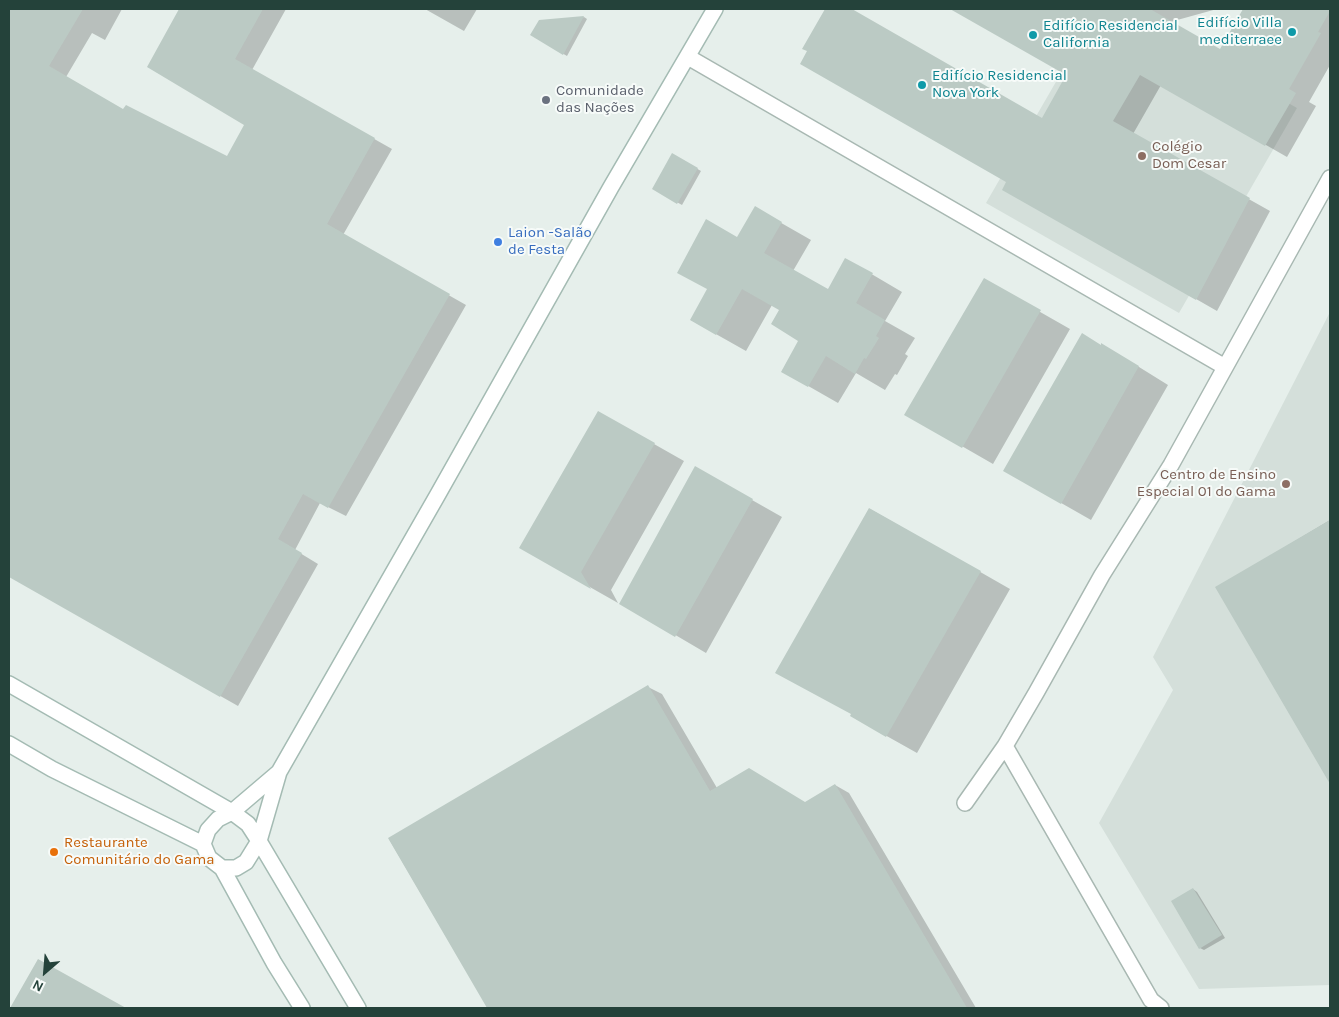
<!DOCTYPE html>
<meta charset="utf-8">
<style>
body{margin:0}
#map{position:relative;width:1339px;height:1017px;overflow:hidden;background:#e6efeb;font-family:Karla,sans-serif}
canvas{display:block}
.frame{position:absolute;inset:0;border:10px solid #24423a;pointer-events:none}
.north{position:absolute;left:20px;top:947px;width:50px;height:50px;-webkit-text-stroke:4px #f7fbf9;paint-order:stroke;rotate:207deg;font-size:14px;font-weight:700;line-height:20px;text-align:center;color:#24423a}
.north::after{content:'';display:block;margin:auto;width:18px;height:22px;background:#24423a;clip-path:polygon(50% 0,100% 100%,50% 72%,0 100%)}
</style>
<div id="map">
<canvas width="1339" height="1017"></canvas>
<div class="frame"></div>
<div class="north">N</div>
</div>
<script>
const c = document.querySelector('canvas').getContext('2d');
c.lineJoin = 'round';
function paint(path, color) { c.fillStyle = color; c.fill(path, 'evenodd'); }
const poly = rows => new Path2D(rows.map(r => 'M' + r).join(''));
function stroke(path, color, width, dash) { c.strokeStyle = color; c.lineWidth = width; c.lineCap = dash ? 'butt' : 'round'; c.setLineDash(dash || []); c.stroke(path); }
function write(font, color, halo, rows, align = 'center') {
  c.font = font + ' Karla,sans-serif'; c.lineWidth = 4; c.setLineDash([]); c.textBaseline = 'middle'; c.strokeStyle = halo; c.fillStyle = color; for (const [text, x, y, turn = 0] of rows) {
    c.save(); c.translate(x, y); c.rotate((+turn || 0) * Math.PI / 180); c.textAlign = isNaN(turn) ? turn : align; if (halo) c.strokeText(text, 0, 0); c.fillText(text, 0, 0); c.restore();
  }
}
paint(poly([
 [1098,9,1124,9,1297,108,1179,313,986,203],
 [1330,312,1330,985,1199,989,1099,823,1173,690,1153,657]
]), '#d4dfda');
paint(poly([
 [9,9,122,9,105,40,92,33,66,77,124,111,227,158,246,125,148,67,181,9,286,9,252,70,392,149,343,235,466,305,346,516,320,503,295,550,318,564,238,706,9,576],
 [425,9,477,9,464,31],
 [833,9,849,9,1043,120,1068,75,952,9,1095,9,1104,14,1107,9,1217,9,1170,22,1221,51,1245,9,1330,9,1330,65,1309,102,1316,106,1287,157,1161,85,1133,134,1270,211,1217,311,1004,189,1008,182,829,15],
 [584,17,587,19,567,56,531,35],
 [673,155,701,171,682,205,654,189],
 [755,208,811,240,793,271,828,290,846,259,902,292,885,321,915,338,905,354,908,356,897,375,895,374,885,390,856,373,838,403,782,371,800,340,781,310,772,305,746,351,691,320],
 [984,280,1070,329,993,464,906,414],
 [1131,362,1168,385,1091,520,1005,471],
 [654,444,684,461,611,590,618,603,521,548],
 [752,500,782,517,706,653,621,603],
 [870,509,1010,589,917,753,851,716],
 [1330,520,1330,781,1217,588],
 [648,687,662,694,717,788,805,803,835,785,849,793,976,1008,488,1008,389,839],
 [1193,889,1197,892,1225,938,1204,950,1200,948],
 [38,961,123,1008,12,1008]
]), '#0003');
paint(poly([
 [9,9,83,9,49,66,123,109,126,105,227,156,244,125,147,67,179,9,263,9,235,59,375,138,327,224,450,294,328,508,303,494,278,539,302,553,220,697,9,577],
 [825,9,852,9,1042,118,1066,75,950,9,1150,9,1220,49,1243,9,1330,9,1330,11,1318,32,1321,33,1289,89,1296,93,1265,146,1140,75,1113,121,1250,198,1196,300,1002,190,1006,182,800,64,807,51,802,49],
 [584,16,563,55,530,35,539,20],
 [672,153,698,168,677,204,652,189],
 [755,206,782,222,764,253,828,289,845,258,873,273,856,303,885,320,876,336,879,338,866,359,864,358,855,374,826,356,808,387,781,372,798,341,771,324,779,310,742,289,716,335,690,320,707,289,677,273,706,219,737,237],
 [984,278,1041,310,962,448,904,415],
 [1082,333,1101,345,1101,343,1139,366,1061,504,1003,471],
 [598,411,655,443,581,572,591,589,519,548],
 [695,466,753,499,675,637,619,604],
 [869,508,981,571,886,737,850,716,851,714,775,673],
 [1330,520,1330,784,1215,587],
 [648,685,710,791,749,768,805,802,835,784,967,1008,487,1008,388,838],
 [1193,888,1222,935,1199,949,1171,901],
 [38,959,126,1008,10,1008]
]), '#bbcac4');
const street = poly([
 [688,57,1225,367],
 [965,803,1005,746],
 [1161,1008,1151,1000,1005,746,1036,693,1102,575,1171,465,1330,178]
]);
const secondary = poly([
 [9,684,232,812,279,772],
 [9,744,52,769,203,844],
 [222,868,236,868,246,862,259,841,248,824,232,812,218,819,208,830,203,844,209,858,222,868,274,963,302,1008],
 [358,1008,259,841,279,772,437,496,611,187,715,9]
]);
stroke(street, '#a8b8b2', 18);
stroke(secondary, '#a4bbb3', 18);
stroke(street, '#fff', 15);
stroke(secondary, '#fff', 15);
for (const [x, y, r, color] of [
 [1292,32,5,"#0f9aa8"],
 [1033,35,5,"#0f9aa8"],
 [922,85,5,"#0f9aa8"],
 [546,100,5,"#6b7280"],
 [1142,156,5,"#8d6e63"],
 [498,242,5,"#3f7fe0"],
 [1286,484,5,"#8d6e63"],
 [54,852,5,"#e8710a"]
]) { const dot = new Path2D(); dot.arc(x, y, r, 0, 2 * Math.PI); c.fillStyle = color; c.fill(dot); stroke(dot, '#f7fbf9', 2); }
write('15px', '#0d838f', '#f7fbf9', [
 ["Edifício Villa",1282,23,"right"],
 ["mediterraee",1282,40,"right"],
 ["Edifício Residencial",1043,26],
 ["California",1043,43],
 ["Edifício Residencial",932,76],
 ["Nova York",932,93]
], 'left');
write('15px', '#5b616d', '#f7fbf9', [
 ["Comunidade",556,91],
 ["das Nações",556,108]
], 'left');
write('15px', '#785e54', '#f7fbf9', [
 ["Colégio",1152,147],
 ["Dom Cesar",1152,164],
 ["Centro de Ensino",1276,475,"right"],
 ["Especial 01 do Gama",1276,492,"right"]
], 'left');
write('15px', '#366cbe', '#f7fbf9', [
 ["Laion -Salão",508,233],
 ["de Festa",508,250]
], 'left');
write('15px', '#c56008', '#f7fbf9', [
 ["Restaurante",64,843],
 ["Comunitário do Gama",64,860]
], 'left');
</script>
